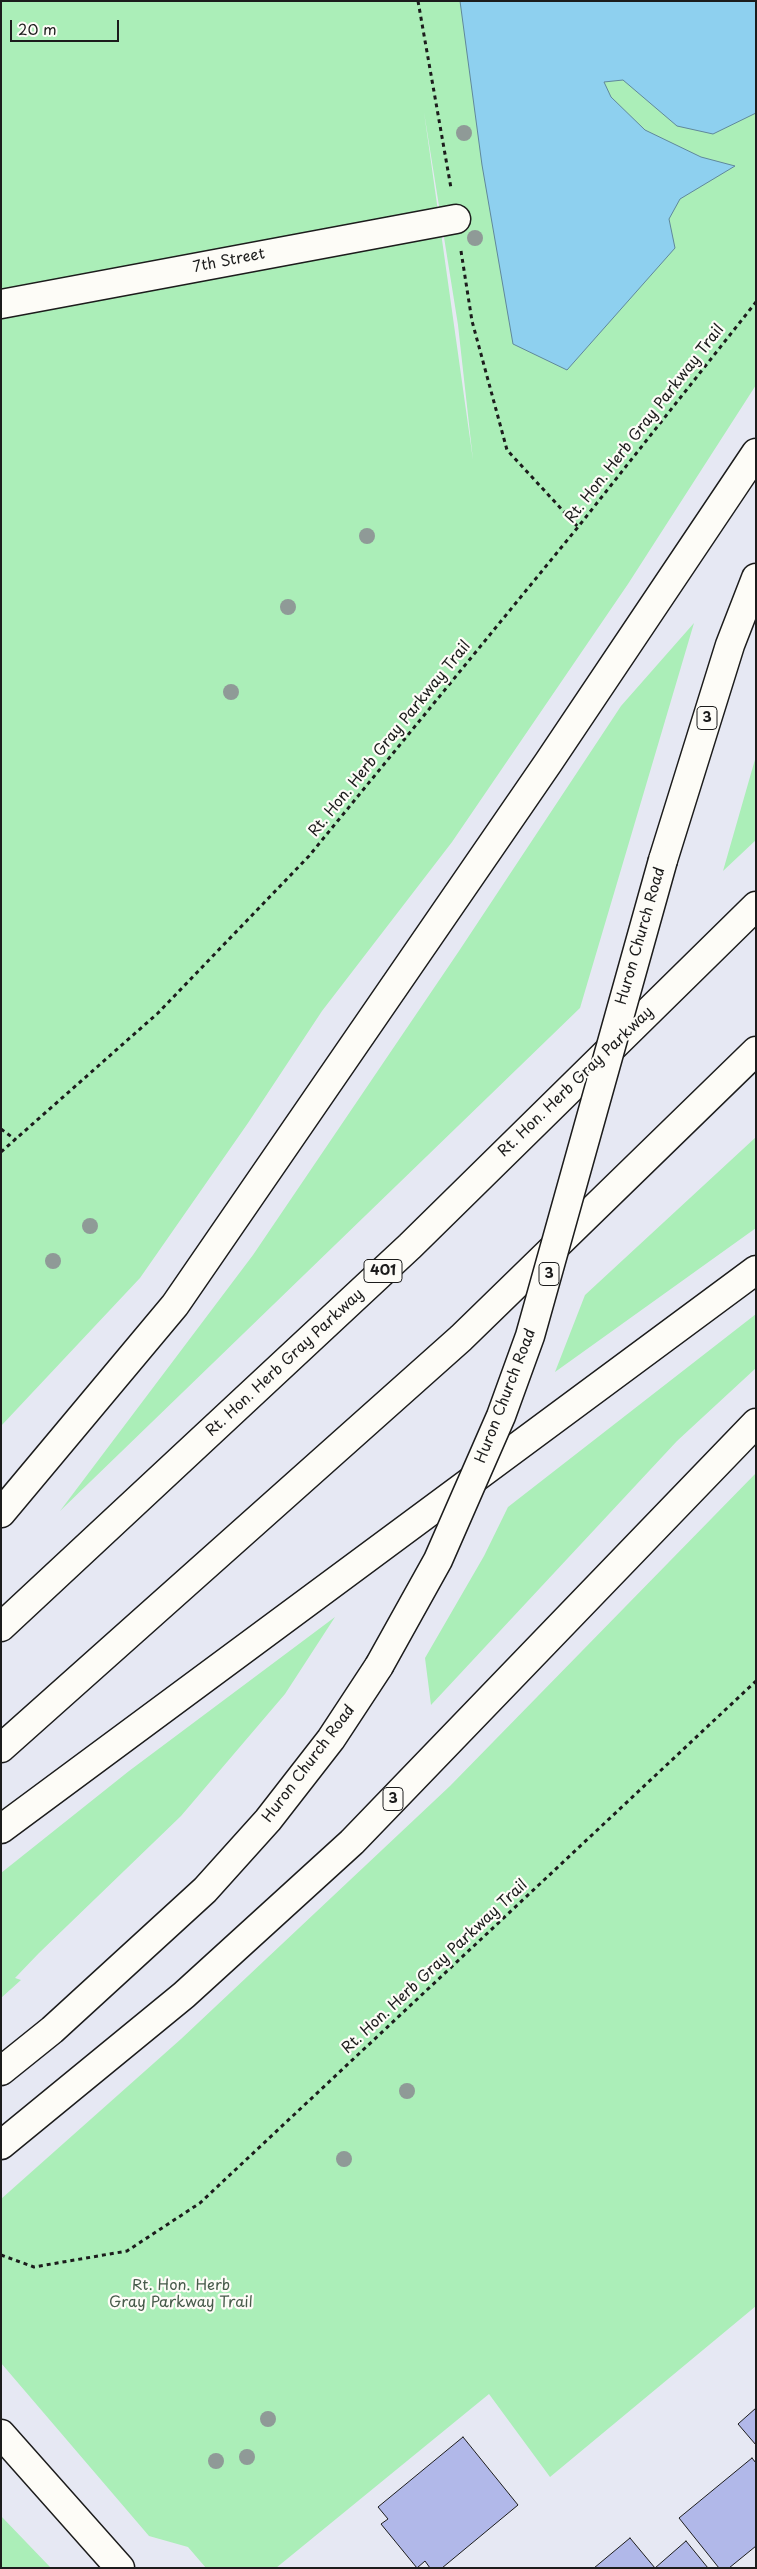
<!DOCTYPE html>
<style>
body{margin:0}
#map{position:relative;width:757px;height:2569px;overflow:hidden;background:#e6e8f3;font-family:"Playpen Sans",sans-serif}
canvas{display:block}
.frame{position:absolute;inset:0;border:2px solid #1c1c1c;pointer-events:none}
.scale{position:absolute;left:10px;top:20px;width:109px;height:22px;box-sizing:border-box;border:2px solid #1c1c1c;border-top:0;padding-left:6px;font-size:15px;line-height:18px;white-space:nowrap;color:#1c1c1c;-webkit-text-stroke:4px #fdfcf7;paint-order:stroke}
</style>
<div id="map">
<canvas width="757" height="2569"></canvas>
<div class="frame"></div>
<div class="scale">20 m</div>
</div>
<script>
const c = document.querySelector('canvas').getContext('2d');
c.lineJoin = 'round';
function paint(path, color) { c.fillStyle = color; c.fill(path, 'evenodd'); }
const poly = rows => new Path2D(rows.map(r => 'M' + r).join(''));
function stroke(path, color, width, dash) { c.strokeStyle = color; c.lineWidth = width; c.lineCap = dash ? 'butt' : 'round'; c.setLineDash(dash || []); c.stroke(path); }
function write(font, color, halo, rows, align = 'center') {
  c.font = font + ' "Playpen Sans",sans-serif'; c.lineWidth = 4.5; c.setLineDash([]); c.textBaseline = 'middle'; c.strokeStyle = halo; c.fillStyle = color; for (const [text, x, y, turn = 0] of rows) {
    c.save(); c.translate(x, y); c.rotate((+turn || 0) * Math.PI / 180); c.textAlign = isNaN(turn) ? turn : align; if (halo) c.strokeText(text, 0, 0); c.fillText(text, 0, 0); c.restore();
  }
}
paint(poly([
 [1,1,756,1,756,385,628,584,452,842,322,1011,248,1123,140,1278,1,1426],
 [424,112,458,325,473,460],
 [694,623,580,1008,60,1511,253,1255,459,951,621,706],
 [756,756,756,840,723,871],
 [756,1137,756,1228,555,1372,585,1295],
 [756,1314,756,1368,677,1441,431,1705,425,1658,484,1556,508,1507],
 [756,1473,756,2306,550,2477,489,2394,276,2568,206,2568,188,2547,149,2536,1,2363,1,2199,181,2039,450,1786],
 [335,1617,285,1694,181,1816,39,1953,15,1978,21,1980,1,1998,1,1873,129,1771],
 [1,2516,51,2568,1,2568]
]), '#abeeb8');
const water = poly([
 [460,1,756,1,756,113,713,134,677,126,623,80,604,82,611,97,645,130,701,157,735,166,680,199,669,219,675,248,567,370,513,344,482,165,460,1]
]);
paint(water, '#8ed0ef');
stroke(water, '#60889b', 1);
const building = poly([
 [756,2408,756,2445,738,2424,756,2408],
 [463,2437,518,2505,442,2568,430,2568,425,2561,417,2568,381,2524,388,2519,378,2507,463,2437],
 [752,2458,756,2463,756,2546,729,2568,719,2568,679,2518,752,2458],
 [630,2538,655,2568,594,2568,630,2538],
 [686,2541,708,2568,655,2568,686,2541]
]);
paint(building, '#b1b8e9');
stroke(building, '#1c1c1c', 1);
const street = poly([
 [1,304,456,219]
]);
const secondary = poly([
 [1,2434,120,2568]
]);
const primary = poly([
 [663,860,730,645,756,578],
 [1,2071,52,2030,205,1890,268,1820,331,1739,379,1666],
 [1,2145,184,1995,352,1842,756,1423]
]);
const highway = poly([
 [1,1513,175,1305,548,763,756,453],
 [1,1627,410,1246,756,906],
 [1,1748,461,1338,756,1051],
 [1,1829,756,1270]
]);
stroke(street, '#1c1c1c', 31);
stroke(secondary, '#1c1c1c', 31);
stroke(primary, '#1c1c1c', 31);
stroke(highway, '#1c1c1c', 31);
stroke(poly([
 [418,1,451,188],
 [461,251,472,321,507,450,578,527],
 [1,1129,16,1140],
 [1,1152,158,1013,309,856,578,527,756,302],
 [1,2255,34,2267,127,2251,200,2203,756,1681]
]), '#1c1c1c', 3, [4, 4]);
stroke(street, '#fdfcf7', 28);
stroke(secondary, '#fdfcf7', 28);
stroke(primary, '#fdfcf7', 28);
stroke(highway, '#fdfcf7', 28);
const primaryBridge = poly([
 [379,1666,438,1560,501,1416,530,1336,663,860]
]);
stroke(primaryBridge, '#1c1c1c', 31, []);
stroke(primaryBridge, '#fdfcf7', 28);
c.fillStyle = '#8f9a97';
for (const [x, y] of [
 [464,133],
 [475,238],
 [367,536],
 [288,607],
 [231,692],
 [90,1226],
 [53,1261],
 [407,2091],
 [344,2159],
 [268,2419],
 [247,2457],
 [216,2461]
]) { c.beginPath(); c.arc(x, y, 8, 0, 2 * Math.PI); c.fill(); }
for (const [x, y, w] of [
 [707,718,20],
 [383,1271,38],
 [549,1274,20],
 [393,1799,20]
]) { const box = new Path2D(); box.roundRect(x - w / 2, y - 11.5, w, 23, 4); c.fillStyle = '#fdfcf7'; c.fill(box); stroke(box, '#1c1c1c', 1); }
write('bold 14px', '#1c1c1c', null, [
 ["3",707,718],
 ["401",383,1271],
 ["3",549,1274],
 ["3",393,1799]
]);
write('15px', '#1c1c1c', '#fdfcf7', [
 ["7th Street",229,261,-11],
 ["Rt. Hon. Herb Gray Parkway Trail",645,424,-52],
 ["Rt. Hon. Herb Gray Parkway Trail",390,739,-51],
 ["Huron Church Road",641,936,-74],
 ["Rt. Hon. Herb Gray Parkway",576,1082,-44],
 ["Rt. Hon. Herb Gray Parkway",285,1363,-43],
 ["Huron Church Road",506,1396,-69],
 ["Huron Church Road",309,1764,-53],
 ["Rt. Hon. Herb Gray Parkway Trail",435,1967,-43]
]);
write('15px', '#475b4b', '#fdfcf7', [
 ["Rt. Hon. Herb",181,2286],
 ["Gray Parkway Trail",181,2303]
]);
</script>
